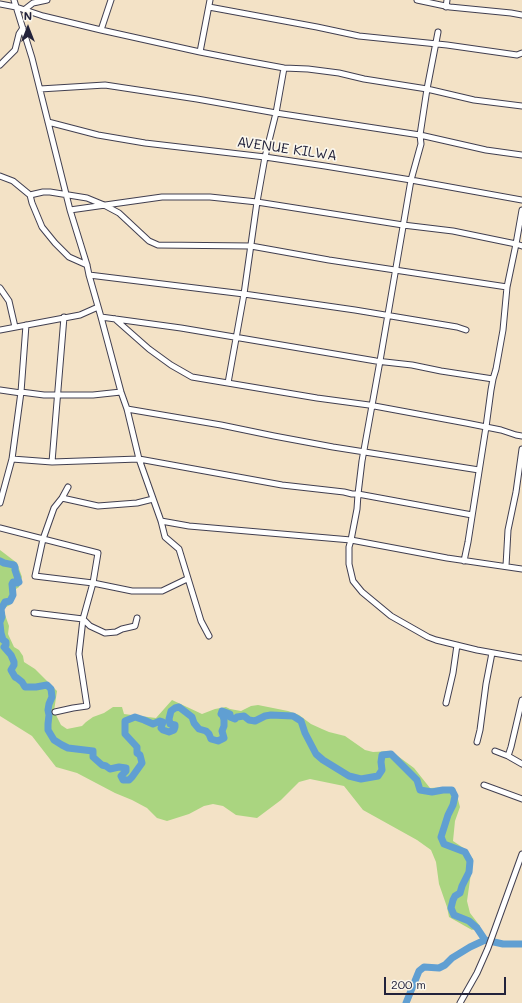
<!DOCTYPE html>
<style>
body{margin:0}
#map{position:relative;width:522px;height:1003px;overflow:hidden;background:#f3e2c6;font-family:Mali,sans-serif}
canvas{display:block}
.north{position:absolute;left:8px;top:8px;width:40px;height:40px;-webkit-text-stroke:3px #fbf7ec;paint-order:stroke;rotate:0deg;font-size:11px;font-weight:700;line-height:16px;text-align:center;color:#22223b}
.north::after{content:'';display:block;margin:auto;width:14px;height:18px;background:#22223b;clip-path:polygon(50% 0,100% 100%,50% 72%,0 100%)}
.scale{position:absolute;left:384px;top:977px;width:122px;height:18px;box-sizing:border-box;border:2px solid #22223b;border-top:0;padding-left:5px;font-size:12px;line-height:14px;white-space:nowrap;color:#22223b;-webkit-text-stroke:3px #fbf7ec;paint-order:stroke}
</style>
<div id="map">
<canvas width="522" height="1003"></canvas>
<div class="north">N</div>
<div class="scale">200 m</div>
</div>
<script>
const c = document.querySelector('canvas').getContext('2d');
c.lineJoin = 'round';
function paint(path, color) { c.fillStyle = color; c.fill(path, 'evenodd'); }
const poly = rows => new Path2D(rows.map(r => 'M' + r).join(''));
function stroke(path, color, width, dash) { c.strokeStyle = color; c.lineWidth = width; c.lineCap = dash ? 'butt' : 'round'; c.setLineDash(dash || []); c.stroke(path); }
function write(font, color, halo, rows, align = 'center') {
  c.font = font + ' Mali,sans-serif'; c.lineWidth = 3.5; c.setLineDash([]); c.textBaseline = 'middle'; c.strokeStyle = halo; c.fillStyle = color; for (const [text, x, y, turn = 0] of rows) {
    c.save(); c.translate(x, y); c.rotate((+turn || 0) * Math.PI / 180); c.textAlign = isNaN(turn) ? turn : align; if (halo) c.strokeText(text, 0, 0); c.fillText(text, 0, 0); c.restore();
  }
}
paint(poly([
 [0,550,17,563,22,577,19,587,16,589,15,597,10,605,4,608,4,612,9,626,8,634,14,647,19,650,23,656,24,662,35,669,57,691,54,711,61,725,67,729,82,726,86,722,93,717,104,713,113,707,122,707,124,714,156,718,172,700,202,714,215,709,226,707,230,709,241,711,251,706,258,705,288,711,299,715,311,724,322,729,329,732,345,736,365,750,373,752,391,751,414,768,430,788,449,787,455,788,460,807,455,821,453,841,465,849,473,859,467,901,470,913,480,926,472,930,449,917,447,907,439,884,436,862,431,850,417,840,363,810,344,786,310,779,299,782,281,800,257,818,236,815,223,806,213,804,204,806,189,814,167,821,157,818,147,808,132,800,115,793,77,773,56,767,32,736,0,716]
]), '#aad580');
stroke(poly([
 [0,561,4,563,14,565,15,567,15,570,19,582,17,583,13,582,12,584,13,595,10,601,5,602,1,609,2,617,0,622],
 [0,624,1,633,3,640,6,642,6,645,4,647,11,655,14,662,14,665,11,670,15,677,17,678,22,682,25,687,36,687,47,685,51,689,52,697,49,704,48,710,49,715,48,724,48,730,54,740,62,745,68,748,93,751,93,757,102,765,106,766,110,769,119,767,126,768,126,771,121,776,123,780,129,780,132,777,142,763,140,755,137,753,137,747,125,734,125,721,135,717,144,720,153,724,160,721,163,722,161,728,163,730,169,732,174,730,175,727,175,725,170,724,169,719,171,711,175,708,179,707,192,717,194,723,199,729,206,731,209,734,211,739,218,741,224,738,222,731,224,726,224,720,223,716,221,714,222,711,230,714,230,717,235,719,237,717,244,716,249,720,255,721,265,716,271,715,293,716,301,721,305,733,316,754,323,760,349,776,361,779,378,776,382,770,381,762,382,755,391,754,417,780,420,790,432,792,443,790,452,790,455,796,453,805,448,815,441,837,444,844,465,852,470,861,469,872,462,886,460,893,455,896,453,900,451,908,454,915,469,921,477,928,485,940,503,944,522,944],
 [406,1003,419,971,424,967,439,968,445,965,452,958,470,947,485,940]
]), '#609fd2', 7);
const minor = poly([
 [14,0,32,58,70,210,87,265,89,275,101,317,121,392,127,409,139,459,161,521,165,537,179,549,201,621,209,636],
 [417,0,450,7,511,13,522,15],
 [0,4,16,7,43,16,101,30,200,52,246,61,284,68,308,69,339,73,364,79,427,89,474,100,522,106],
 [209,7,317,27,359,36,447,45,517,55,522,53],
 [446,7,447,0],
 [24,10,33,3,47,0],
 [101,30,111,0],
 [200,52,210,0],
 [0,65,15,50,19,34,23,28],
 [40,89,105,85,197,99,276,113,420,135,486,150,522,155],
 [48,122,98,135,145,143,265,157,325,166,411,180,522,200],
 [0,176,13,181,30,195,32,203,42,227,55,243,69,257,87,265],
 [30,195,43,192,50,192,87,198,104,205,119,213,149,241,158,245,251,246,329,260,507,287],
 [70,210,162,197,210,197,257,202,403,225,453,231,516,244,522,210],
 [89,275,244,294,355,310,457,327,466,330],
 [0,288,9,301,15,327],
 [101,317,181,328,376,361,412,365,441,371,493,379],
 [115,319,149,349,171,365,192,377,317,398,369,405,466,423,501,430,516,435,522,436],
 [0,330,80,315,98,307],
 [228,383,244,294,257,202,265,157,276,113,284,68],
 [0,390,21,393],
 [21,392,44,395,93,395,121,392],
 [127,409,221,425,274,436,333,447,479,470],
 [12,459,52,462,139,459,282,485,344,492,352,494,358,494,362,461,380,361,411,180,421,144,420,135,427,89,438,32],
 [52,462,64,317],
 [68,487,62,498,54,508,43,539,35,576,93,583,132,591,162,591,187,579],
 [62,498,98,506,137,503,153,499],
 [0,503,12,459,21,392,26,325],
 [472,515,358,494,357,509,351,540,447,558,522,569],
 [161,521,189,526,351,540,349,547,349,564,353,581,362,592,391,616,428,637,436,640,477,650,522,658],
 [0,528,98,553,93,583,83,619,79,654,87,706,73,708,55,712],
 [464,561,468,542,486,427,491,390,493,379,496,369,503,330,507,287,516,244,522,246],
 [506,566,508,530,516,492,522,449],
 [34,613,83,619,90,626,105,633,116,632,122,629,135,626,137,618],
 [446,703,453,673,457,645],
 [477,742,480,730,486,684,492,653],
 [495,751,508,756,522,764],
 [508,756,511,747,522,700],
 [484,785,522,799],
 [460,1003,477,973,488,948,522,854]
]);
stroke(minor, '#413f50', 7);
stroke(minor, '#fff', 5);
write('14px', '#22223b', '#fbf7ec', [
 ["AVENUE KILWA",287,149,8]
]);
</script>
